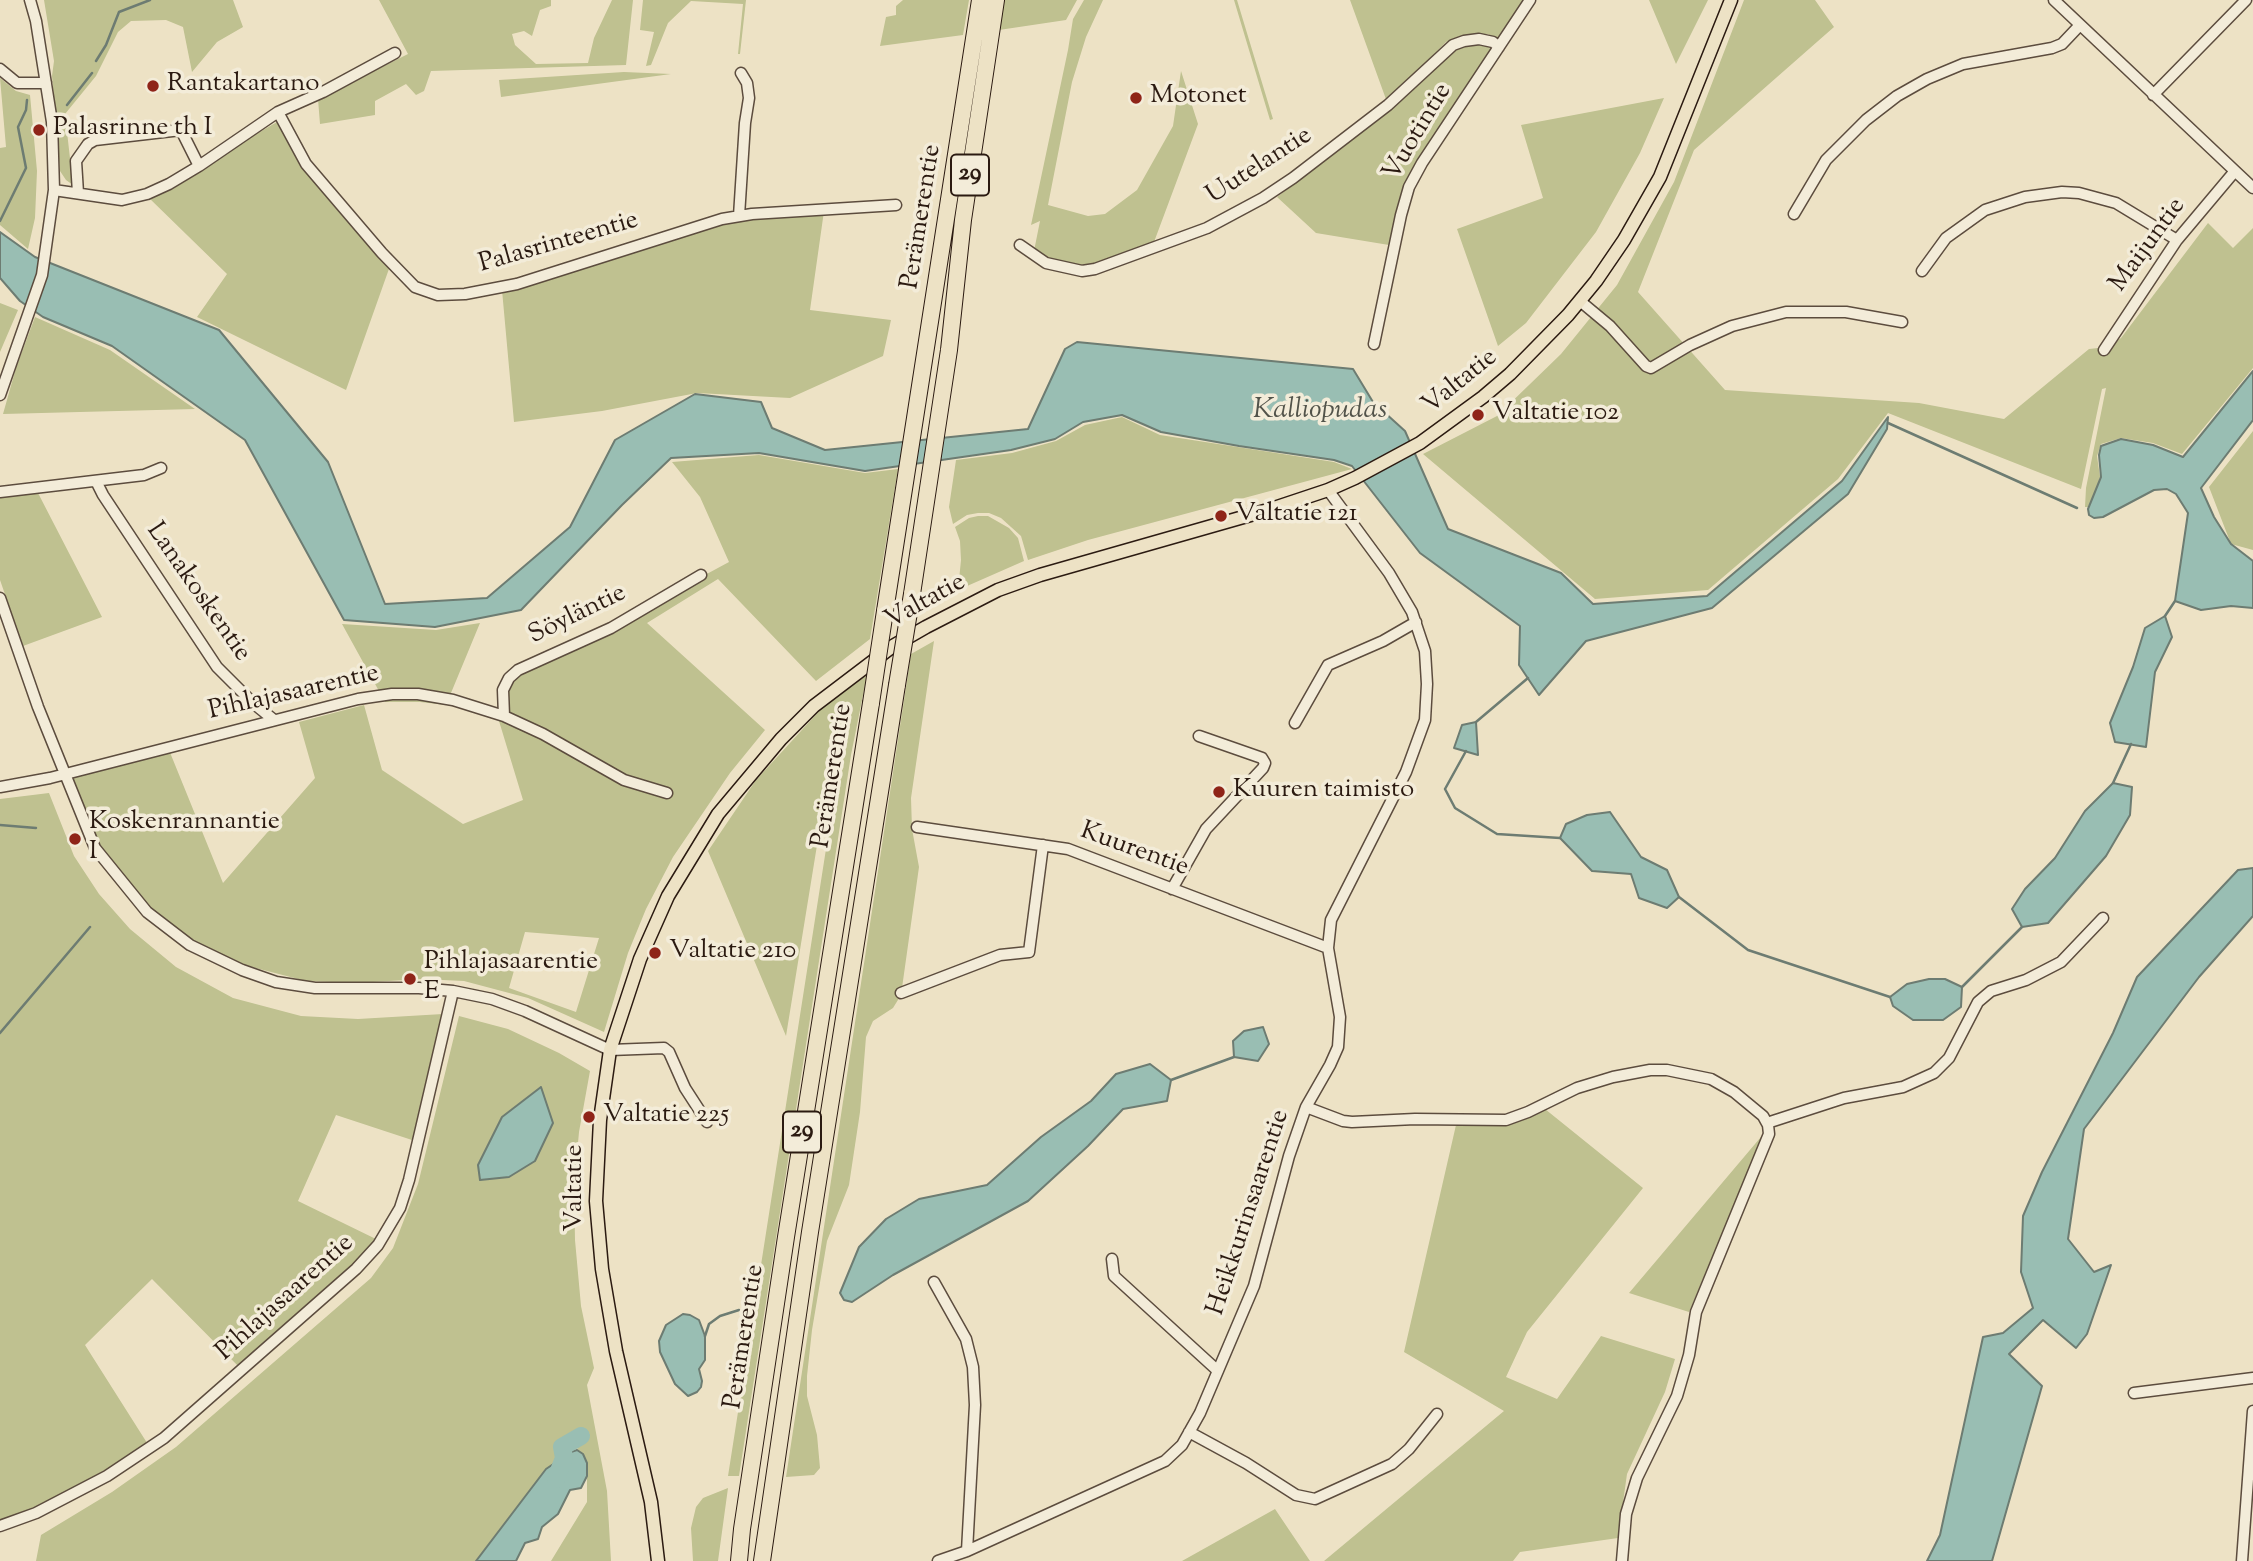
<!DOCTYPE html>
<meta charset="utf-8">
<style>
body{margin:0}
canvas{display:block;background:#ede2c5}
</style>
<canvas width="2253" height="1561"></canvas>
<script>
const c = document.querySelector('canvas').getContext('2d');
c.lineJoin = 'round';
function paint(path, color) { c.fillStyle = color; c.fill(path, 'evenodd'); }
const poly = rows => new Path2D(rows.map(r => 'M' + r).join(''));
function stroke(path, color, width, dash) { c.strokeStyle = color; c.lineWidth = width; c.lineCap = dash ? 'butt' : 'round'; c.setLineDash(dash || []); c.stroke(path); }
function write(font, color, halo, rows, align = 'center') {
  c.font = font + ' "Sorts Mill Goudy",serif'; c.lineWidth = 7; c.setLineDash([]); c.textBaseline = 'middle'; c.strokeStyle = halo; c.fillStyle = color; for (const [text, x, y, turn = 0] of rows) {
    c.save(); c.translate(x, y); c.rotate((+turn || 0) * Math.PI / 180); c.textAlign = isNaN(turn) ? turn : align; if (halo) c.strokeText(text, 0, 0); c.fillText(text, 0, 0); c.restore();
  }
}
paint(poly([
 [44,0,233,0,243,27,217,42,192,72,183,27,166,20,131,21,118,32,96,76,65,114,73,185,66,180,60,171,52,76,54,61],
 [379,0,551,0,551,6,540,10,532,36,524,31,512,34,515,45,536,64,588,63,594,38,612,0,633,0,626,65,431,71,424,91,416,95,406,84,375,101,375,115,320,124,318,99,408,54],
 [643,0,746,0,740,54,738,54,743,4,691,1,668,23,651,65,646,66,654,32,640,30],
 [903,0,969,0,963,35,880,46,886,17,896,15,896,6],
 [1004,0,1077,0,1066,20,999,30],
 [1084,0,1103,0,1086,37,1072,82,1048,205,1088,216,1105,214,1137,190,1173,126,1181,71,1198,124,1154,242,1095,263,1081,265,1046,258,1034,251,1040,221,1031,225,1068,50,1073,19],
 [1234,0,1237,0,1273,119,1270,120],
 [1350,0,1525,0,1499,40,1488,34,1476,34,1461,36,1446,42,1387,102],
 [1649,0,1708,0,1676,64],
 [1744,0,1815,0,1834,27,1694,150,1638,292,1725,390,1919,403,2004,419,2089,349,2107,347,2121,338,2208,223,2233,248,2253,228,2253,368,2182,454,2153,443,2121,438,2101,444,2097,456,2100,477,2097,487,2088,507,2085,507,2086,488,2106,388,2102,389,2081,489,1888,413,1838,479,1708,590,1595,599,1423,454,1497,416,1561,354,1617,285,1674,182],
 [1469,43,1495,47,1405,186,1389,245,1316,233,1277,197,1392,109,1448,53],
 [624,72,671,74,501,97,499,80],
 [0,78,16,91,30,95,37,171,35,218,28,249,0,225,0,148,6,147],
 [1664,98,1640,153,1596,232,1526,323,1498,346,1457,229,1543,198,1521,125],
 [277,122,390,266,346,390,197,317,227,274,148,197],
 [824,211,810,310,891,320,883,356,790,398,697,393,602,411,514,422,502,290,712,226,747,217],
 [0,303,18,310,0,352],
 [35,317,110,350,195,409,3,414,16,368],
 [1122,417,1160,435,1334,462,1352,469,1088,540,1028,560,1021,536,1001,518,989,513,978,513,967,515,953,524,949,507,956,460,1012,453,1056,441,1085,425],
 [2253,431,2253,550,2231,544,2209,487],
 [759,455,865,473,898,469,870,639,816,681,718,579,647,623,765,730,730,773,673,857,646,909,628,953,604,1032,528,998,464,981,421,979,357,983,306,981,244,965,191,940,149,909,99,844,72,778,169,750,223,883,315,778,299,722,364,705,382,770,463,824,523,800,499,721,506,690,515,674,640,610,729,562,700,497,672,462],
 [525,932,599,938,576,1012,509,988],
 [38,493,102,617,23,646,0,580,0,495],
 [978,516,988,516,1009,528,1018,538,1024,561,958,590,961,560,960,541,955,527,969,518],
 [480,623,446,705,420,702,385,702,342,624,436,630],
 [934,641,911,798,912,829,919,867,901,995,893,1008,873,1021,866,1037,860,1112,849,1185,827,1241,812,1330,807,1376,807,1396,817,1435,820,1468,814,1475,786,1477,911,654],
 [867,675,851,755,739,1476,728,1476,841,753,832,753,786,1036,708,851,756,780,823,707],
 [49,793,74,856,99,894,130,929,176,967,233,998,301,1016,358,1019,443,1014,415,1141,336,1115,298,1201,380,1241,241,1369,152,1279,85,1345,149,1446,107,1473,0,1525,0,799],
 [459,1016,508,1029,559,1053,590,1071,579,1132,574,1187,575,1240,581,1306,594,1368,587,1385,607,1491,611,1561,551,1561,587,1502,587,1463,583,1454,577,1450,580,1436,562,1447,564,1458,546,1469,476,1561,36,1561,41,1535,112,1492,176,1447,371,1278,393,1248,418,1184],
 [1545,1109,1643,1188,1527,1332,1506,1377,1557,1399,1601,1336,1675,1359,1665,1392,1627,1474,1618,1538,1520,1552,1513,1561,1324,1561,1504,1411,1404,1352,1456,1125,1506,1126],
 [1766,1131,1689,1312,1629,1293],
 [728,1488,718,1561,693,1561,691,1528,696,1507,703,1498],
 [1275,1509,1310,1561,1182,1561]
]), '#bfc190');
const water = poly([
 [0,232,35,257,219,330,328,462,385,604,487,598,570,527,615,440,695,394,761,402,772,428,825,450,1028,429,1065,349,1077,342,1353,369,1373,402,1405,431,1448,529,1561,573,1593,604,1707,596,1842,481,1888,417,1887,429,1848,494,1712,608,1586,641,1539,695,1519,665,1520,626,1420,553,1352,466,1334,460,1239,446,1161,432,1122,415,1083,422,1055,439,1011,450,865,471,759,453,671,458,622,505,521,610,435,627,344,620,245,440,112,346,43,317,20,301,0,278,0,232],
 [2253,371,2253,420,2201,488,2214,517,2231,544,2253,561,2253,608,2231,606,2201,610,2175,601,2188,513,2176,494,2167,489,2154,490,2103,517,2094,518,2089,515,2088,509,2101,477,2099,455,2101,446,2121,439,2153,445,2183,457,2253,371],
 [2165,616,2172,637,2155,672,2146,747,2115,742,2110,723,2133,667,2145,628,2165,616],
 [1476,722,1478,755,1454,748,1462,725,1476,722],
 [2113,783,2132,787,2130,815,2106,856,2048,923,2022,927,2012,909,2025,889,2055,858,2085,811,2113,783],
 [1610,812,1641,857,1667,870,1679,897,1667,908,1639,898,1631,874,1592,871,1560,838,1566,824,1587,815,1610,812],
 [2253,868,2253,916,2199,977,2084,1129,2068,1239,2094,1272,2111,1265,2087,1334,2076,1348,2043,1320,2009,1354,2042,1386,1992,1561,1927,1561,1940,1535,1983,1337,2003,1333,2033,1308,2021,1272,2023,1216,2042,1172,2113,1033,2137,977,2238,870,2253,868],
 [1929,979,1945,979,1962,987,1961,1007,1943,1020,1913,1020,1893,1006,1890,997,1907,984,1929,979],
 [1263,1027,1269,1044,1258,1061,1234,1057,1233,1041,1244,1031,1263,1027],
 [1150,1064,1171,1080,1167,1101,1123,1109,1088,1146,1028,1201,893,1275,852,1302,844,1300,840,1293,859,1247,886,1219,919,1199,987,1185,1041,1137,1091,1101,1116,1074,1150,1064],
 [541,1087,553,1123,535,1161,509,1177,480,1180,478,1165,502,1117,541,1087],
 [683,1314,690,1315,699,1320,705,1336,705,1360,699,1369,702,1381,701,1387,697,1392,688,1396,675,1384,660,1352,659,1341,666,1325,683,1314],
 [577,1450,583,1454,587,1463,587,1476,581,1488,570,1490,558,1514,542,1527,538,1539,525,1543,516,1561,476,1561,546,1469,571,1452,577,1450]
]);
paint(water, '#99beb3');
stroke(water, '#6d7c72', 2);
stroke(poly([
 [96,61,106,45,119,12,150,0],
 [67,105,92,73],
 [0,221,26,168,18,127,26,110,27,100],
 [1888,423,2077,508],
 [2165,616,2175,601],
 [1476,722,1528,678],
 [1466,751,1445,789,1455,808,1497,834,1560,838],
 [2113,783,2131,744],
 [0,825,36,828],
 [1679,897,1748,950,1890,997],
 [1962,987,2022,927],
 [0,1033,90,927],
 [1171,1080,1234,1057],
 [705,1336,709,1324,720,1316,739,1310]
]), '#6d7c72', 2.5);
stroke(poly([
 [556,1479,564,1458,562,1447,581,1436]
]), '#99beb3', 18);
const minor = poly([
 [2054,0,2253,188],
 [0,69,17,83,46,83],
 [2153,95,2246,0],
 [278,112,306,164,382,253,415,287,438,295,465,294,517,284,722,219,752,214,896,205],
 [54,190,122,200,147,194,169,184,199,166,278,112,323,92,395,53],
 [78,193,76,161,88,144,95,140,181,130,199,166],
 [1794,214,1826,160,1866,120,1897,96,1927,79,1963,64,2052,48,2062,44,2080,25],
 [739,216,745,123,749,98,747,83,741,73],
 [1020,245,1046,263,1082,271,1095,269,1207,228,1263,198,1293,178,1388,105,1453,45,1464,41,1479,39,1493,42,1499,47],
 [1922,271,1946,238,1985,210,2025,197,2062,192,2079,193,2116,203,2177,240],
 [1580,301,1610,326,1646,366,1651,368,1690,345,1732,326,1786,312,1846,312,1902,322],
 [1374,344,1401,215,1409,187,1422,163,1530,0],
 [2104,350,2177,240,2235,171],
 [0,395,42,275,54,190,52,122,36,21,30,0],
 [96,481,103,495,217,667,253,703,274,720],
 [0,492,144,475,161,468],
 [0,598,38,707,95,848,147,912,190,945,242,970,276,982,315,988,419,988,453,991,492,999,525,1011,610,1050,664,1048,669,1052,685,1088,707,1122],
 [504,716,503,690,509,678,518,670,611,628,701,575],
 [1295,723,1328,665,1383,641,1416,622],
 [0,787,50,778,358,699,392,694,418,694,453,700,504,716,543,734,624,780,667,793],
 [917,827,1068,849,1328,948],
 [1172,889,1206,829,1263,768,1265,763,1262,758,1199,736],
 [901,993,1000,955,1029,952,1043,845],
 [1306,1107,1330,1065,1338,1047,1340,1017,1328,948,1331,920,1406,772,1425,720,1427,684,1425,651,1412,612,1389,573,1328,490],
 [1767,1123,1844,1098,1903,1087,1934,1073,1949,1058,1978,1002,1991,991,2026,980,2061,962,2103,918],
 [1112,1259,1114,1276,1218,1371],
 [934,1282,966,1339,973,1367,975,1405,967,1551],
 [2134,1393,2253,1378],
 [1189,1432,1246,1463,1296,1495,1315,1499,1392,1464,1409,1449,1437,1414],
 [0,1526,36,1513,107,1476,164,1438,356,1269,378,1245,400,1208,409,1180,453,991],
 [938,1561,967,1551,1165,1461,1182,1445,1200,1413,1254,1286,1289,1156,1306,1107,1343,1121,1352,1122,1415,1119,1506,1120,1528,1112,1577,1088,1613,1077,1650,1070,1667,1070,1711,1079,1734,1092,1763,1116,1768,1125,1769,1134,1696,1312,1689,1355,1677,1396,1637,1478,1626,1514,1622,1561],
 [2242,1561,2253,1411]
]);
const major = poly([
 [658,1561,651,1502,616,1351,602,1269,596,1201,600,1120,610,1050,640,959,668,896,718,814,781,739,814,706,893,646,926,627,998,590,1040,575,1268,510,1328,490,1355,478,1420,443,1483,397,1510,374,1568,315,1596,281,1624,240,1660,177,1731,0]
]);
const highway = poly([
 [912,594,949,350,963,220,996,0],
 [885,611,980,0],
 [739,1561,742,1529,786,1237,871,703],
 [762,1561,810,1232,897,685]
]);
stroke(minor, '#5c4c3e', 13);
stroke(major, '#2b1a11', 15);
stroke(highway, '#2b1a11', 18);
stroke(minor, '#f3ecd9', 10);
stroke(major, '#ede2c5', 12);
stroke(highway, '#ede2c5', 16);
const highwayBridge = poly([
 [897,685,912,594],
 [871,703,885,611]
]);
stroke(highwayBridge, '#2b1a11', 18, []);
stroke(highwayBridge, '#ede2c5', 16);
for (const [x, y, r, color] of [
 [153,86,7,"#8f2418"],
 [1136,98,7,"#8f2418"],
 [39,130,7,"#8f2418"],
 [1478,415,7,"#8f2418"],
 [1221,516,7,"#8f2418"],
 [1219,792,7,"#8f2418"],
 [75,839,7,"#8f2418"],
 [655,953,7,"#8f2418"],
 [410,979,7,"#8f2418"],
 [589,1117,7,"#8f2418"]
]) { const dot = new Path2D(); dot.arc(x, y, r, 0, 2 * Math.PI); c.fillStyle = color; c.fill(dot); stroke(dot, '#f3ecd9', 2.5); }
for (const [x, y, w] of [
 [970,175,38],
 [802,1132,38]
]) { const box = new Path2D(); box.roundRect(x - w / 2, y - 20.5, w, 41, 5); c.fillStyle = '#f3ecd9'; c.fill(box); stroke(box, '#2b1a11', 2); }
write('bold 24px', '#2b1a11', null, [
 ["29",970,175],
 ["29",802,1132]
]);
write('26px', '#2b1a11', '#f3ecd9', [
 ["Rantakartano",167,86],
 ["Motonet",1150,98],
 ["Palasrinne th I",53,130],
 ["Valtatie 102",1492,415],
 ["Valtatie 121",1235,516],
 ["Kuuren taimisto",1233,792],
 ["Koskenrannantie",89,824],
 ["I",89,854],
 ["Valtatie 210",669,953],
 ["Pihlajasaarentie",424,964],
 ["E",424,994],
 ["Valtatie 225",603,1117]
], 'left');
write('26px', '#2b1a11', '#f3ecd9', [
 ["Vuotintie",1419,133,-59],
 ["Uutelantie",1260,167,-33],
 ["Perämerentie",923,217,-81],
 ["Palasrinteentie",559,244,-16],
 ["Maijuntie",2149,246,-54],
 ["Valtatie",1461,383,-39],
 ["Lanakoskentie",197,593,55],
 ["Valtatie",926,603,-29],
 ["Söyläntie",578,616,-26],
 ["Pihlajasaarentie",294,694,-13],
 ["Perämerentie",834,776,-81],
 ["Kuurentie",1134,851,20],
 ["Valtatie",577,1188,-90],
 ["Heikkurinsaarentie",1250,1213,-72],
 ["Pihlajasaarentie",286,1299,-42],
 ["Perämerentie",746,1337,-81]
]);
write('italic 28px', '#52534a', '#f3ecd9', [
 ["Kalliopudas",1320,412]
]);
</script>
